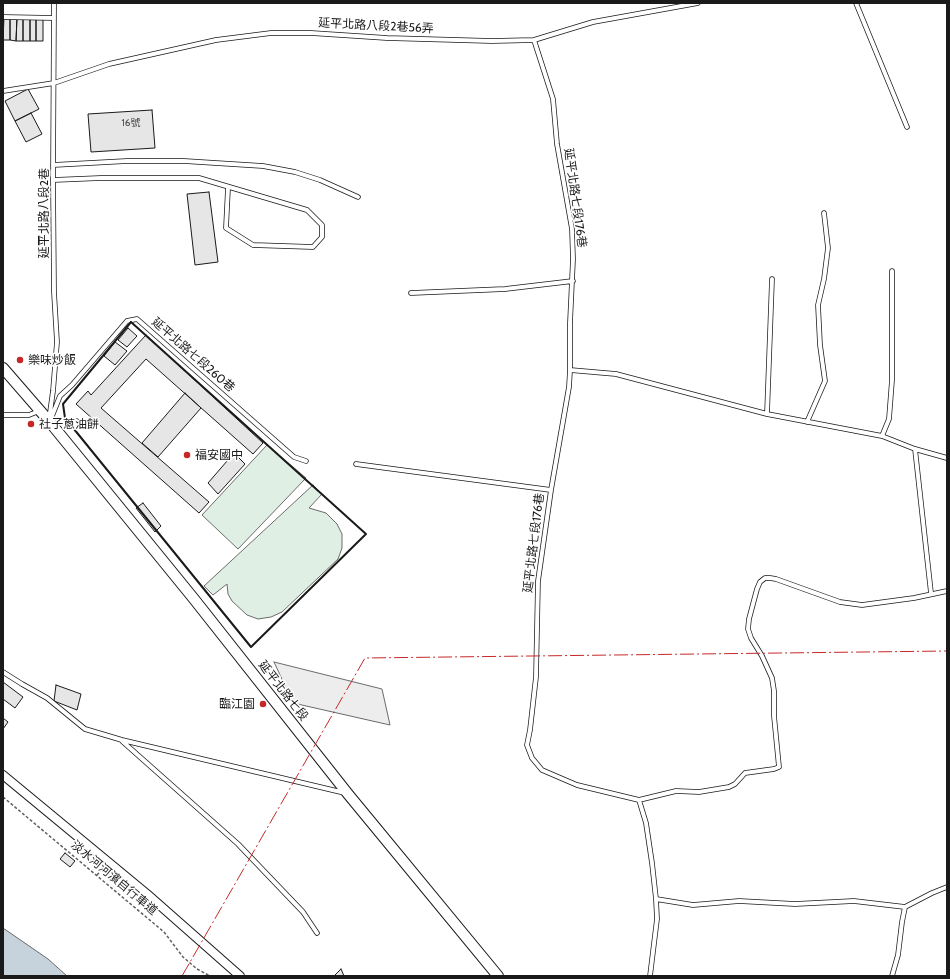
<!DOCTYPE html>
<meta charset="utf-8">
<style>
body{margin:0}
#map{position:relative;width:950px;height:979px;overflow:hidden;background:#fff;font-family:Cabin,sans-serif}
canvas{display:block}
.frame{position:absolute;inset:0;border:4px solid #1a1a1a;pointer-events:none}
</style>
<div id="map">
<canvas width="950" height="979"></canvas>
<div class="frame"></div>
</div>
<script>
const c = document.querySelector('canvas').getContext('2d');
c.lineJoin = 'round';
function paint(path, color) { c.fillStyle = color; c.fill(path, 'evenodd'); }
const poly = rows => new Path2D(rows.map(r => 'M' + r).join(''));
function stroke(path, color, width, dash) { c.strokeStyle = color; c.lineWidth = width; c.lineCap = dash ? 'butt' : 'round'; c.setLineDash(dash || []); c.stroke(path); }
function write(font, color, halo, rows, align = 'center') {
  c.font = font + ' Cabin,"Noto Sans TC",sans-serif'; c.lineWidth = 3; c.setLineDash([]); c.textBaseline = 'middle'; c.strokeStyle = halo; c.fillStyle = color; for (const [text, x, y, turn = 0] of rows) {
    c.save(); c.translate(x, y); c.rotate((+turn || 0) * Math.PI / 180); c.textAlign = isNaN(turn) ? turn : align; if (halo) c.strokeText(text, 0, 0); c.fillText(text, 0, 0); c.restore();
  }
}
const green = poly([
 [267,445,306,478,238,549,202,515,267,445],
 [313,485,322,494,309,508,326,513,337,524,342,534,342,548,338,559,282,612,271,617,258,619,247,615,232,601,228,594,227,584,213,595,204,586,313,485]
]);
paint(green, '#e0efe3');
stroke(green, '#6a6a6a', 1);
const parking = poly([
 [274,662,382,689,390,725,293,703,274,662]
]);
paint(parking, '#ededed');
stroke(parking, '#6a6a6a', 1);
const water = poly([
 [3,928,48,959,67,976,3,976,3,928]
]);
paint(water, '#c6d2dc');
stroke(water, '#6a6a6a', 1);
const building = poly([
 [4,17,10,17,10,40,3,40,4,17],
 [10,17,17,17,16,41,10,40,10,17],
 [17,17,23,17,23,41,16,41,17,17],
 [23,17,30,17,30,41,23,41,23,17],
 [30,17,36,17,36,41,30,41,30,17],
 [36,17,43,17,43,41,36,41,36,17],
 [28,89,39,109,15,121,5,101,28,89],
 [152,110,155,148,91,152,88,114,152,110],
 [31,113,42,134,26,142,15,121,31,113],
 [209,192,218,262,195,265,187,194,209,192],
 [128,328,137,336,127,347,118,340,128,328],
 [146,335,263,443,253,454,146,359,101,408,209,502,199,513,76,404,88,391,91,395,146,335],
 [115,342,127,351,115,365,104,356,115,342],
 [185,393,201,408,158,457,142,443,185,393],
 [234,453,245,464,218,494,208,483,234,453],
 [143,503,161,526,155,532,136,508,143,503],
 [3,682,23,697,15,708,3,699,3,682],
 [56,685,81,694,77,710,54,701,56,685],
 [3,718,8,722,3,729,3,718],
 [65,853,75,861,70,867,60,859,65,853],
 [341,969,344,976,334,976,341,969]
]);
paint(building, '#e6e6e6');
stroke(building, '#1a1a1a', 1);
const service = poly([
 [856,3,907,127],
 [3,17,54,18],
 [534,40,553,99,557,144,572,229,573,259,570,323,570,370,569,387,551,490,538,581,536,677,530,730,527,745,532,758,542,770,577,785,639,800,646,823,652,863,656,899,657,919,650,976],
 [3,91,54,83,109,64,216,40,271,33,311,33,387,38,492,41,534,40,593,22,698,3],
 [53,165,127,161,184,161,263,166,295,172,320,180,358,197],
 [53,180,101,178,199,178,307,210,322,225,322,237,313,247,253,245,226,228,228,188],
 [411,293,505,289,573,281],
 [570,370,616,374,767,414,882,436,915,449,947,458],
 [767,414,772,279],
 [3,415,29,415,39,411],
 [52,416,60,396,72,385,127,321,137,319,294,457,306,461],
 [49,420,53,391,57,342,54,292,53,180,54,3],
 [807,422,825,381,820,345,818,305,824,279,828,248,824,213],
 [882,436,889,419,892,380,892,271],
 [915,449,931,593],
 [356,464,551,490],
 [3,672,22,684,47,698,85,729,122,740,345,793],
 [122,741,238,844,303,912,317,933],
 [639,800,676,791,699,792,729,787,735,784,745,773,774,769,779,767,774,716,774,691,772,678,762,656,751,638,748,629,749,619,757,589,760,582,765,578,770,578,776,579,840,602,862,605,914,598,947,591],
 [656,899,693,905,739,901,795,904,854,901,905,907,932,893,947,887],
 [892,976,898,955,902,922,905,907]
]);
const minor = poly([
 [3,775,147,894,240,976]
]);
const tertiary = poly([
 [3,368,49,421,194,599,348,794,498,976]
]);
stroke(service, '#1a1a1a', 5.5);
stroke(minor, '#1a1a1a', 10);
stroke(tertiary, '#1a1a1a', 12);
stroke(poly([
 [3,797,164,932,183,957,197,969,210,976],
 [97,875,103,868]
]), '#5f5f5f', 1.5, [3, 2]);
stroke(service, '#fff', 4);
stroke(minor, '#fff', 8);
stroke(tertiary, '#fff', 10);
stroke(poly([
 [131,322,366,534,251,647,65,418,63,404,131,322]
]), '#1a1a1a', 2);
stroke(poly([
 [182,976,365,658,947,651]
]), '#c62828', 1, [14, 3, 2, 3]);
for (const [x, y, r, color] of [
 [20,360,4,"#c62828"],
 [31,424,4,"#c62828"],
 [187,455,4,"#c62828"],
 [263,704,4,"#c62828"]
]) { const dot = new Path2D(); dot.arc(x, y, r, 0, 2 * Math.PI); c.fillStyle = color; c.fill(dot); stroke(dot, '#fff', 1.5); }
write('10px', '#4d4d4d', null, [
 ["16號",131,123]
]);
write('12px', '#1a1a1a', '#fff', [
 ["延平北路八段2巷56弄",376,26,3],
 ["延平北路七段176巷",575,198,82],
 ["延平北路八段2巷",44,213,-90],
 ["延平北路七段260巷",193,355,41],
 ["延平北路七段176巷",534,543,-83],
 ["延平北路七段",283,691,52],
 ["淡水河河濱自行車道",114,878,40]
]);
write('12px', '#1a1a1a', '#fff', [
 ["樂味炒飯",28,360],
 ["社子蔥油餅",39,424],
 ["福安國中",195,455],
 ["臨江園",255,704,"right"]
], 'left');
</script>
